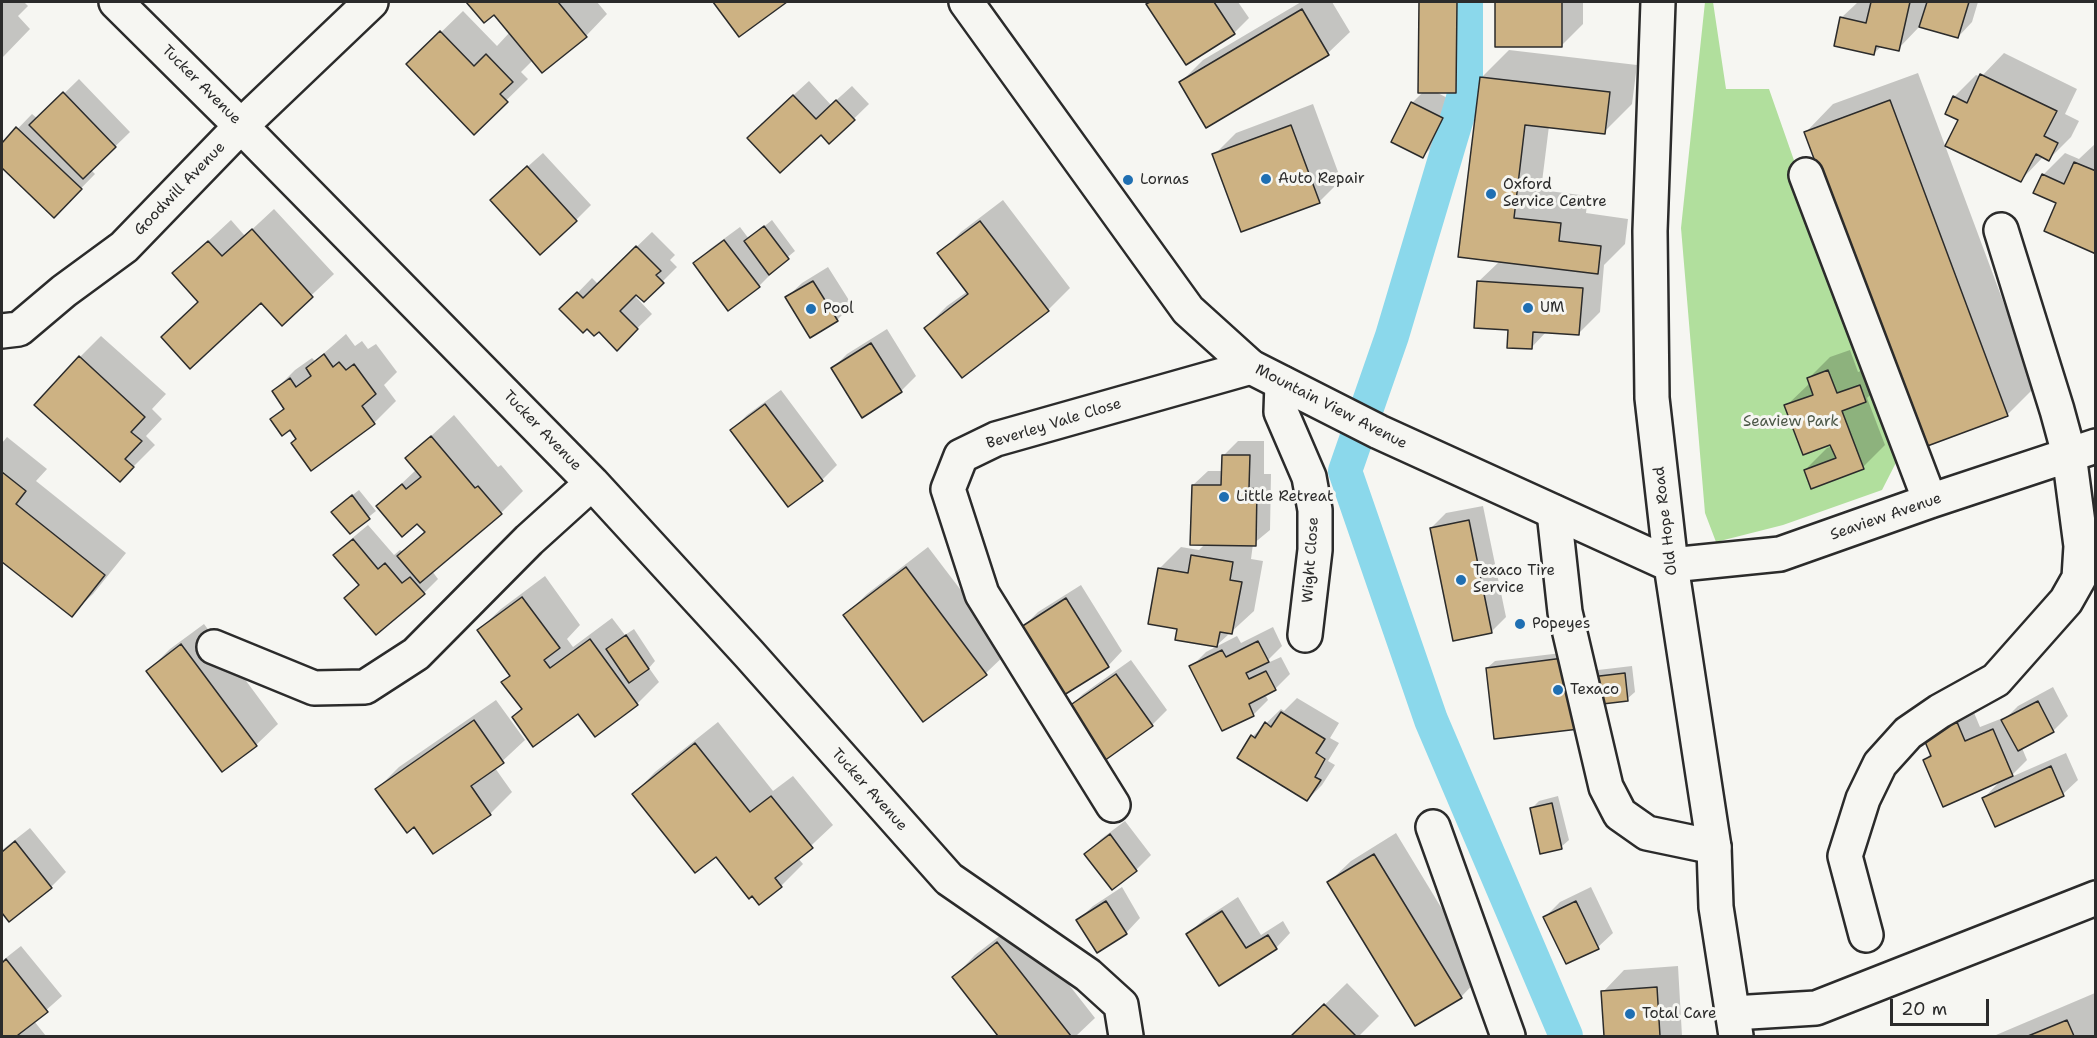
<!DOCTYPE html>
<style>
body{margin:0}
#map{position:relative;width:2097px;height:1038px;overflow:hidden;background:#f6f6f2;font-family:"Shantell Sans",sans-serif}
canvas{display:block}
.frame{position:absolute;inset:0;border:3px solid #2b2b2b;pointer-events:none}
.scale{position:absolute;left:1890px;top:999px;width:99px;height:27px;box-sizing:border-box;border:3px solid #2b2b2b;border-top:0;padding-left:8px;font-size:18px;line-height:21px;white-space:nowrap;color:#2b2b2b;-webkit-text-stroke:4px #f6f6f2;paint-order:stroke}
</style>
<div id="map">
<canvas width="2097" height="1038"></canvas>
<div class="frame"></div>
<div class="scale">20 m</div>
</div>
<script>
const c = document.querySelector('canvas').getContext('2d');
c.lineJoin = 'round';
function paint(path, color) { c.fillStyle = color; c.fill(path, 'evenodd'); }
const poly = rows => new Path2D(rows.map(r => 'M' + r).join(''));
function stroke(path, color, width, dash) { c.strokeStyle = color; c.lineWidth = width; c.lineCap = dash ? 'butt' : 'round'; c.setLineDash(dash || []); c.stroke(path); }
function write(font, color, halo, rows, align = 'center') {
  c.font = font + ' "Shantell Sans",sans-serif'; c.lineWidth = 6; c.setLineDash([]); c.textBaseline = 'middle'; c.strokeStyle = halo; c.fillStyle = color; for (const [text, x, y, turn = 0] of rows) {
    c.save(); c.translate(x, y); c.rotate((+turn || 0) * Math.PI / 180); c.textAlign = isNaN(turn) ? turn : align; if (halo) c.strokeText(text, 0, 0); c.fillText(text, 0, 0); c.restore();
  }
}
paint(poly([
 [1705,2,1713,2,1726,89,1769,89,1852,326,1903,449,1882,490,1783,525,1716,542,1705,513,1681,228]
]), '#b1df9d');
paint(poly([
 [2,2,24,2,28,6,18,16,30,29,2,58],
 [468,2,597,2,607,14,586,36,542,71,533,60,521,72,528,79,474,132,430,43,463,11,497,46,510,32,494,13,485,21],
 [715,2,785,2,740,35],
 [1151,2,1238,2,1249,18,1234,33,1148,4],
 [1301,2,1332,2,1350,32,1328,53,1207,126,1181,82,1203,60],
 [1421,2,1471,2,1470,76,1455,91,1434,91,1457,103,1437,142,1422,157,1393,141,1412,103,1424,91,1420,91],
 [1497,2,1583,2,1583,24,1562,45,1497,46],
 [1858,2,1978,2,1972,22,1958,37,1920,26,1898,49,1882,46,1874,53,1841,18],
 [1509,50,1637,65,1632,104,1604,132,1549,126,1541,190,1588,196,1586,213,1628,219,1625,244,1604,265,1600,312,1579,333,1547,331,1531,348,1510,329,1478,282,1500,261,1481,78],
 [2004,53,2077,89,2065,114,2079,121,2071,137,2049,159,2044,156,2021,180,1960,119,1954,97,1976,75,1981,77],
 [1918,73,2035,387,2007,415,1806,132,1833,104],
 [79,79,130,132,91,170,95,174,54,216,2,166,2,145,32,114,38,119],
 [809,81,831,105,852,86,869,104,830,142,821,133,763,123],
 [1313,104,1341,180,1319,202,1214,155,1236,133],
 [2096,143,2096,252,2058,203,2043,175,2065,153,2079,159],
 [543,153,591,205,576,220,507,185],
 [1003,200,1070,288,1048,310,925,328,947,306,968,291,939,254,961,232],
 [274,209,334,274,282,323,262,301,199,301,174,273,231,220,245,236],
 [772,220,795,251,772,270,773,272,759,286,695,263,710,249,740,227,749,239],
 [652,232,675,255,670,260,677,267,644,300,636,293,634,295,652,314,617,348,599,330,562,309,592,278,598,284],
 [828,267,852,305,837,320,787,297,802,283],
 [887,329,916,376,902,390,863,415,833,368,847,354],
 [346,334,355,346,362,341,368,349,376,344,397,372,384,385,396,401,374,423,311,469,298,438,290,428,272,419,285,407,274,391,295,370,312,358,315,361],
 [101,336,166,394,152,409,162,419,146,436,155,445,120,480,80,357],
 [1850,350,1858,372,1881,364,1887,379,1867,398,1885,445,1863,467,1805,470,1827,448,1833,446,1786,406,1810,383,1808,379,1830,357],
 [781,390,837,465,822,480,732,430,747,415],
 [454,415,498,467,501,465,523,491,501,513,432,571,438,579,424,593,346,598,360,584,335,555,350,540,368,525,394,555,400,550,403,552,425,531,418,522,378,506,417,469,407,458],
 [7,437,47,469,36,481,126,553,93,594,71,615,2,560,2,443],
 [1238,441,1264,441,1264,474,1271,474,1270,530,1253,544,1251,559,1263,561,1254,611,1217,645,1179,628,1159,569,1181,547,1199,550,1205,544,1193,485,1208,471,1223,471,1223,456],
 [359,490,376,511,350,532,340,505],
 [1483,506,1506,617,1491,632,1431,528,1446,513],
 [928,547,1008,652,986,673,924,720,845,615,867,594],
 [545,576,580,625,567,639,573,647,612,618,625,635,634,629,655,661,649,668,659,682,637,704,595,735,578,712,514,717,523,708,503,682,511,674,479,630,501,609],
 [1081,585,1122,651,1108,666,1023,627,1038,612],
 [204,624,278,724,256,745,148,671,170,649],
 [1273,627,1282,646,1263,665,1281,657,1290,674,1275,689,1265,694,1268,700,1253,715,1191,667,1206,652,1237,636,1241,643],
 [1578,651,1581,672,1632,666,1635,692,1627,699,1487,668,1495,661],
 [1131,660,1167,710,1152,725,1068,708,1083,694],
 [2053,687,2068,716,2053,731,2022,748,2027,760,2009,778,2066,753,2078,780,2063,794,1984,798,2002,779,1925,760,1931,753,1925,737,1972,708,1980,727,2008,716,2018,706],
 [1297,698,1339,723,1330,738,1339,743,1328,761,1335,765,1322,785,1307,800,1253,736,1281,709,1284,711],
 [496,700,525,740,495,768,512,792,490,814,414,825,377,789,399,767],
 [718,722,773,791,793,776,833,825,798,858,803,864,781,886,759,903,716,855,634,794,655,772],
 [1558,796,1569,840,1561,847,1531,809,1539,801],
 [1125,821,1151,855,1136,870,1112,888,1086,854,1101,839],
 [30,828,66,872,51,887,9,920,2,910,2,850],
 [1396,833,1482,975,1461,997,1329,882,1351,861],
 [1122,887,1140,918,1126,933,1078,920,1093,906],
 [1591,887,1613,933,1598,947,1567,962,1545,917,1560,902],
 [1238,897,1261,935,1283,921,1290,933,1276,948,1220,984,1188,934,1203,920],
 [1019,921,1095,1018,1076,1036,1000,1036,954,977,975,955],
 [21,946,62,996,34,1021,46,1036,2,1036,2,961],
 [1678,966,1682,1036,1605,1036,1603,992,1624,970],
 [1347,983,1379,1016,1359,1036,1293,1036],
 [2095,993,2096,1036,1994,1036,1996,1035]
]), '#0003');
stroke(poly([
 [1466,2,1466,88,1392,336,1345,471,1431,720,1566,1036]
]), '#8bd8eb', 34);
const building = poly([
 [466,2,558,2,587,37,542,73,494,15,484,23,466,2],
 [713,2,787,2,739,37,713,2],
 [1150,2,1214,2,1235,34,1186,65,1146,4,1150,2],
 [1419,2,1457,2,1456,93,1418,93,1419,2],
 [1495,2,1562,2,1562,47,1495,47,1495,2],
 [1871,2,1910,2,1899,51,1876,46,1874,55,1834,46,1840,17,1866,23,1871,2],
 [1927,2,1969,2,1958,38,1919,27,1927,2],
 [1302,9,1329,55,1206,128,1179,82,1302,9],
 [440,31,474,66,486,54,513,82,500,94,508,102,474,135,406,64,440,31],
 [1980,74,2057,111,2044,136,2058,143,2049,161,2036,154,2021,182,1945,146,1958,120,1945,114,1953,96,1967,103,1980,74],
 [1480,77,1610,92,1605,134,1525,125,1514,218,1561,223,1559,241,1601,246,1598,274,1458,257,1480,77],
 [63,92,116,147,83,179,29,125,63,92],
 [793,95,816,119,836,100,855,120,829,144,821,135,780,173,747,138,793,95],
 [1890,100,2008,416,1922,448,1804,132,1890,100],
 [1411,102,1443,118,1423,158,1391,142,1411,102],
 [1291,125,1320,203,1241,232,1212,154,1291,125],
 [16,127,82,189,54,218,2,168,2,143,16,127],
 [2074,162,2096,171,2096,254,2044,231,2056,203,2033,193,2042,174,2064,184,2074,162],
 [527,166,577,221,540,255,490,200,527,166],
 [980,221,1049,311,962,378,924,328,968,294,937,253,980,221],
 [764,226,789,259,769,275,744,241,764,226],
 [252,229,313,297,282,326,261,303,190,369,161,337,198,302,172,273,208,241,222,256,252,229],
 [724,240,760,287,728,311,693,263,724,240],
 [636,246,661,271,656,275,664,283,644,302,636,295,620,311,638,329,617,351,599,332,594,336,587,329,583,333,559,309,577,292,583,298,636,246],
 [813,281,838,321,810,338,785,297,813,281],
 [1477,281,1583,288,1579,335,1533,332,1532,349,1507,348,1508,330,1474,328,1477,281],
 [871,343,902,392,862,418,831,368,871,343],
 [324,354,333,367,339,362,346,370,354,364,376,394,362,406,375,424,311,471,291,443,296,439,290,430,282,436,270,419,284,409,272,391,290,378,296,387,311,376,306,368,324,354],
 [79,356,145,417,131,432,142,441,125,459,134,467,120,482,34,405,79,356],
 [1828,370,1837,393,1860,385,1866,402,1842,411,1864,469,1811,489,1804,470,1836,458,1830,445,1803,455,1784,405,1813,395,1807,378,1828,370],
 [765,404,823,481,788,507,730,430,765,404],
 [431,436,475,488,478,486,502,514,420,583,397,556,425,532,417,524,402,537,376,506,402,484,406,489,421,477,405,458,431,436],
 [1222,455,1250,455,1249,488,1257,489,1256,546,1190,545,1192,485,1221,485,1222,455],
 [2,472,26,491,16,504,105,575,72,617,2,562,2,472],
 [352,495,370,519,350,534,331,512,352,495],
 [1469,520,1492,633,1453,641,1430,528,1469,520],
 [353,539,378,569,385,563,402,583,410,577,425,594,376,635,344,598,359,585,333,555,353,539],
 [1191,555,1233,562,1230,580,1242,582,1232,634,1220,632,1217,647,1175,640,1177,629,1148,624,1158,568,1188,573,1191,555],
 [906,567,987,675,923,722,843,615,906,567],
 [522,597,560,648,544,660,550,668,590,639,638,705,595,737,578,714,533,747,512,717,522,709,501,682,510,676,477,630,522,597],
 [1066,598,1109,667,1064,695,1021,627,1066,598],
 [626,635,649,669,629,683,606,649,626,635],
 [1258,641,1269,662,1246,673,1249,679,1266,671,1276,690,1249,704,1254,716,1222,731,1189,666,1222,650,1226,657,1258,641],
 [181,644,257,746,222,772,146,671,181,644],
 [1571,657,1574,679,1625,673,1628,701,1577,707,1579,729,1494,739,1486,668,1571,657],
 [1116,674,1153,726,1104,761,1066,708,1116,674],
 [2038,701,2054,732,2018,751,2001,720,2038,701],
 [1281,712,1325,739,1316,753,1325,759,1315,777,1321,780,1307,801,1237,758,1251,735,1255,738,1265,722,1271,727,1281,712],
 [474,720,504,763,471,786,491,815,433,854,414,827,407,833,375,789,474,720],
 [1957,722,1965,741,1993,729,2013,776,1943,807,1923,760,1931,756,1923,737,1957,722],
 [695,743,750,812,771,796,813,848,775,878,782,887,759,905,752,896,749,899,716,857,695,873,632,794,695,743],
 [2051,766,2064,796,1995,827,1982,798,2051,766],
 [1552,803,1562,849,1540,854,1530,808,1552,803],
 [1110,834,1137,871,1112,890,1084,854,1110,834],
 [15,841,52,888,9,922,2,913,2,852,15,841],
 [1374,854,1462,998,1415,1026,1327,882,1374,854],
 [1106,901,1127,934,1097,953,1076,920,1106,901],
 [1576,901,1599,949,1566,964,1543,917,1576,901],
 [1222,911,1246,948,1268,935,1277,949,1219,986,1186,934,1222,911],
 [997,942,1071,1036,998,1036,952,977,997,942],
 [6,959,48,1012,18,1035,20,1036,2,1036,2,963,6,959],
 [1657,987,1660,1036,1604,1036,1601,991,1657,987],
 [1324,1004,1356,1036,1291,1036,1324,1004],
 [2067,1020,2074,1036,2028,1036,2067,1020]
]);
paint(building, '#cdb283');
stroke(building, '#2b2b2b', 1.5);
const minor = poly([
 [116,2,241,126,592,483,749,654,949,879,1088,975,1121,1005,1126,1036],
 [1806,175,1930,501],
 [2,331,19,329,64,291,124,247,241,126,371,2],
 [1282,383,1281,412,1309,477,1315,510,1315,550,1305,635],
 [1554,512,1565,612,1606,787,1620,814,1647,833,1714,847],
 [1671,565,1780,554,1930,501,2096,446],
 [214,647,314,688,365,687,416,654,529,540,592,483],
 [1113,805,982,594,948,489,961,456,996,439,1251,367],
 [1433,827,1508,1036],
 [1866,935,1845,856,1863,799,1880,764,1908,733,1940,711,1996,680,2066,601,2079,578,2081,546,2069,454,2057,410,2001,230],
 [1733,1013,1816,1008,2096,898]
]);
const major = poly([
 [966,2,1188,310,1251,367,1379,432,1671,565],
 [1658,2,1650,231,1652,398,1671,565,1714,847,1716,907,1736,1036]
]);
stroke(minor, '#2b2b2b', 38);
stroke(major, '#2b2b2b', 38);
stroke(minor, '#f6f6f2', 33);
stroke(major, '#f6f6f2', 33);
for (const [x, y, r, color] of [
 [1266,179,6,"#1f6fb2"],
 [1128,180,6,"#1f6fb2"],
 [1491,194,6,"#1f6fb2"],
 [1528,308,6,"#1f6fb2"],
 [811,309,6,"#1f6fb2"],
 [1224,497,6,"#1f6fb2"],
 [1461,580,6,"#1f6fb2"],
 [1520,624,6,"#1f6fb2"],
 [1558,690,6,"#1f6fb2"],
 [1630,1014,6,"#1f6fb2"]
]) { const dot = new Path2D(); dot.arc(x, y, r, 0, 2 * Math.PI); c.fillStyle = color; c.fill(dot); stroke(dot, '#f6f6f2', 2); }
write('15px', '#2b2b2b', '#f6f6f2', [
 ["Tucker Avenue",201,85,45],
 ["Goodwill Avenue",180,189,-46],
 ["Mountain View Avenue",1331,407,27],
 ["Beverley Vale Close",1054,424,-17],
 ["Tucker Avenue",542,431,46],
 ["Seaview Avenue",1886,517,-19],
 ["Old Hope Road",1666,521,-97],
 ["Wight Close",1311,560,-86],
 ["Tucker Avenue",869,790,48]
]);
write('15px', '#2b2b2b', '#f6f6f2', [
 ["Auto Repair",1278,179],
 ["Lornas",1140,180],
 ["Oxford",1503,185],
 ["Service Centre",1503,202],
 ["UM",1540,308],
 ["Pool",823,309],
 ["Little Retreat",1236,497],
 ["Texaco Tire",1473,571],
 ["Service",1473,588],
 ["Popeyes",1532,624],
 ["Texaco",1570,690],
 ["Total Care",1642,1014]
], 'left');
write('15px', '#4c5848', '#f6f6f2', [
 ["Seaview Park",1791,422]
]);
</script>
